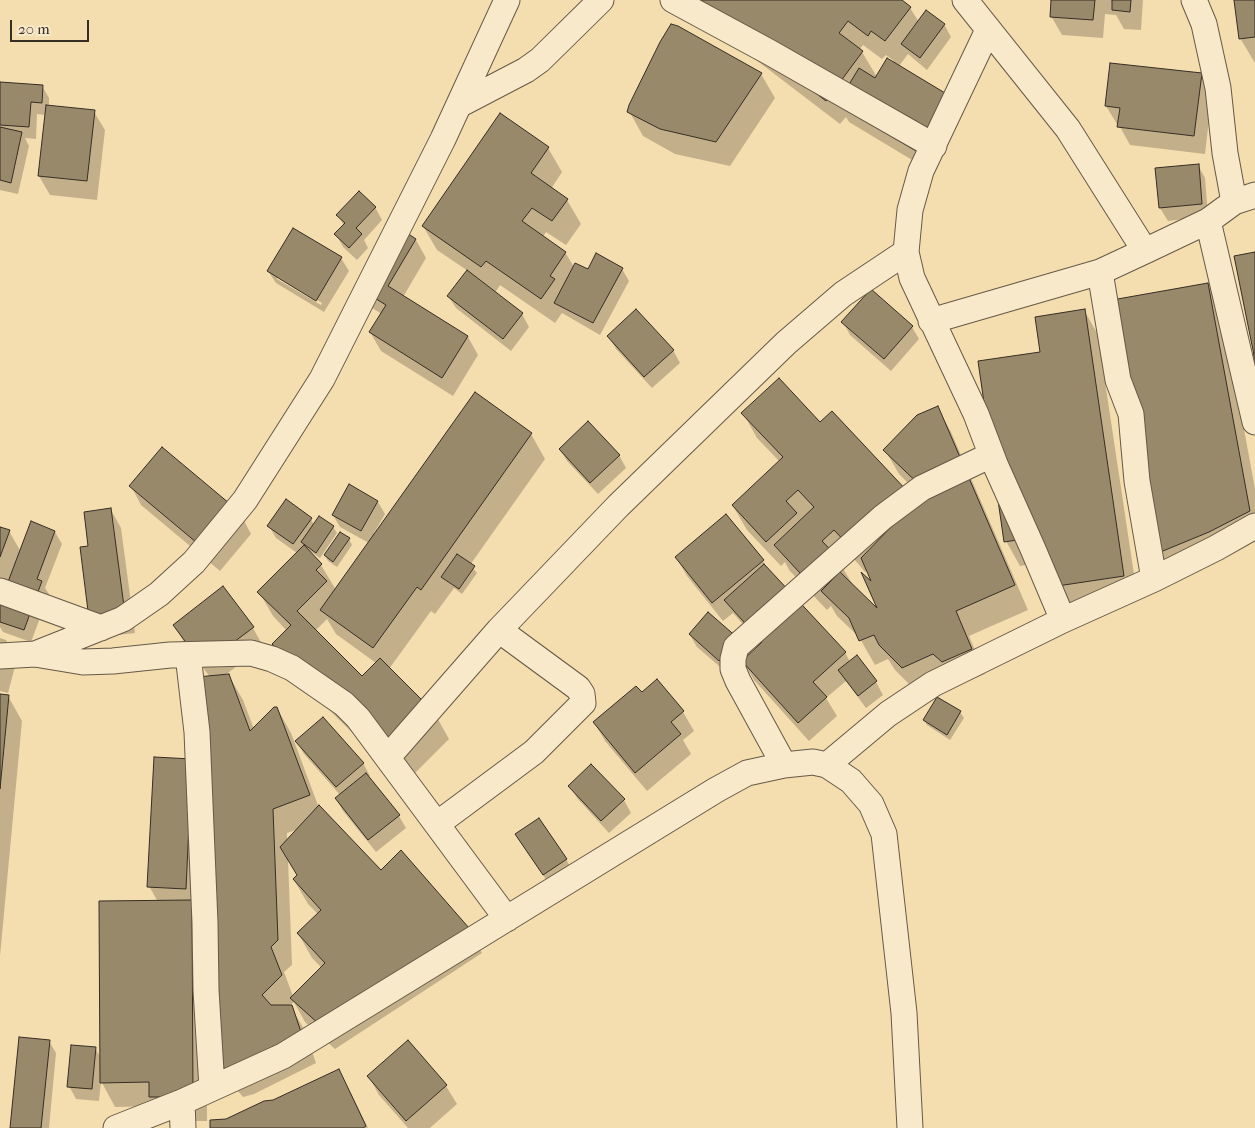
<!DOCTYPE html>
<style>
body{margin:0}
#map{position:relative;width:1255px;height:1128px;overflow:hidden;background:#f4ddae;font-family:"IM FELL French Canon",serif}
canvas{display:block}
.scale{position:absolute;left:10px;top:20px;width:79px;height:22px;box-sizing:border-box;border:2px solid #362d23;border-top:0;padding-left:6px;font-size:15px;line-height:18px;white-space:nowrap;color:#362d23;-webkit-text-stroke:4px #f8e9ca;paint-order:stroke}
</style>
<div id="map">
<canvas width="1255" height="1128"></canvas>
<div class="scale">20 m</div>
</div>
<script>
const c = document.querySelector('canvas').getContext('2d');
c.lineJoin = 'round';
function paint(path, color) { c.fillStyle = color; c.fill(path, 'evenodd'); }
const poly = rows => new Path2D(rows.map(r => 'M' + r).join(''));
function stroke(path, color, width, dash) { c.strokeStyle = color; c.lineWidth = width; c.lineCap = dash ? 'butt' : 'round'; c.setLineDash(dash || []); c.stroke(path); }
paint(poly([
 [900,0,910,8,919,22,944,24,951,37,927,70,908,54,899,66,927,169,849,122,846,117,840,124,705,21],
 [863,45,882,59,886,55,894,61,877,77,862,52,859,50],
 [1052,0,1143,0,1141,30,1124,29,1116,15,1105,14,1103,38,1062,35,1051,16],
 [1236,0,1255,0,1255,63,1240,38],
 [761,74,775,98,730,166,675,154,643,136,629,111],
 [1201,74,1212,93,1205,154,1130,145,1119,125,1117,124,1106,106],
 [0,84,42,86,49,98,49,107,94,112,105,130,97,200,50,195,39,176,46,115,37,114,36,139,25,138,29,146,18,194,0,190],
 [548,148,562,172,551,189,567,200,581,224,566,245,546,232,543,237,565,252,574,267,588,271,622,269,629,281,600,335,562,313,555,323,500,285,495,293,522,314,529,327,511,351,456,308,448,296,468,271,437,250,423,226],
 [1198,165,1205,178,1208,216,1168,221,1160,208,1156,169],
 [375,207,382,220,364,240,368,248,357,260,343,247,336,234,344,226,338,215],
 [293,229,341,258,349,271,324,312,276,283,268,271],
 [277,276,322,303,321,305,277,279],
 [416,240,426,258,403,297,468,337,478,355,453,396,381,351,370,332,382,314,372,308,361,289],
 [1208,284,1222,309,1255,489,1255,540,1173,577,1159,553],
 [1084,310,1098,335,1138,601,1060,612,1042,562,1020,566,1006,541,1042,353],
 [843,322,912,327,919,339,891,371,850,335],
 [609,337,673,350,680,363,652,388,616,349],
 [475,394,531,434,545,459,470,565,477,573,462,594,454,588,435,614,431,611,389,669,435,714,449,739,404,784,288,669,287,631,273,616,259,592,297,553,276,538,269,526,311,519,314,525,333,527,337,533,320,558,310,551,309,552,321,565,336,590,369,543,340,527,333,515,378,502,385,514,374,533,375,534],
 [327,619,336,634,376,663,362,678,315,631],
 [937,407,951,432,1028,610,969,636,985,674,957,686,917,692,895,670,888,659,875,665,859,637,837,616,831,606,827,610,789,570,785,562,781,566,747,530,733,506,780,462,757,438,743,413,820,423,908,494,922,497,899,474,885,450],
 [849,553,865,572,867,570,874,586,881,613,853,585,839,562],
 [560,449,619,455,626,468,598,494,567,461],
 [131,486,241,515,251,534,220,571,141,505],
 [111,510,121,528,135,633,101,637,89,547],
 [0,528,9,531,21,552,55,532,62,544,45,588,49,594,31,642,3,632,0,627],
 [349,539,352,545,337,567,328,561,325,555],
 [676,557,763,561,769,571,845,652,850,662,857,657,876,682,883,695,866,708,846,681,826,698,837,716,809,741,754,680,743,661,761,645,733,613,723,621,687,576],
 [174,625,253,628,263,646,224,676,229,676,243,700,254,729,277,708,291,733,319,808,381,872,468,929,482,953,335,1049,305,1022,294,1002,290,1005,305,1031,316,1063,254,1094,243,1097,237,1090,210,677,185,644],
 [299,829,287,841,287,833],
 [288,859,298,876,294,880,308,904,318,914,298,933,312,958,322,968,293,996,284,972,292,965],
 [690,635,738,639,727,673,697,647],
 [0,638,6,640,17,659,8,693,0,691],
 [657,681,683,712,694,731,683,740,691,754,647,791,605,741,594,722,641,693],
 [0,695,8,696,22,721,0,956],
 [938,698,960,712,964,718,950,740,927,725,924,720],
 [297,742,363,763,370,776,368,777,399,816,406,828,376,852,343,811,336,798,340,795,304,754],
 [202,779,206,926,207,1121,165,1121,156,1106,115,1107,101,1081,99,1101,76,1099,69,1086,95,1048,101,1058,158,902,149,886],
 [570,786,624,800,631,813,609,833,577,798],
 [516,835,566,859,573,872,551,887],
 [49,1041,56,1053,49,1128,11,1128],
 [338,1070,352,1095,368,1128,211,1128,273,1102],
 [369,1077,446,1086,457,1104,430,1128,408,1128,379,1095]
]), '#0003');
const building = poly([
 [694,0,902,0,911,7,885,41,871,31,868,36,848,21,839,33,863,51,826,101,694,0],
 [1051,0,1095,0,1093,20,1050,17,1051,0],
 [1112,0,1131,0,1130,12,1112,10,1112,0],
 [1234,0,1255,0,1255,37,1239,39,1234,0],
 [926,10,945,24,920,58,901,44,926,10],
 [671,24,678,26,762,73,716,142,660,129,627,112,629,105,660,42,671,24],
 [887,58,950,96,916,151,837,104,859,68,875,78,887,58],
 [1110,63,1202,73,1194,136,1117,127,1120,108,1105,106,1110,63],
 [0,82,43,85,42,103,31,102,29,127,0,125,0,82],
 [46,105,95,110,87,181,38,176,46,105],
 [500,113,549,147,531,173,568,199,552,221,532,208,522,221,566,252,550,276,555,279,541,299,486,261,481,267,422,226,500,113],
 [0,127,22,132,11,183,0,180,0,127],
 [1199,164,1202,204,1159,208,1155,168,1199,164],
 [359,191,376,207,356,228,362,234,349,248,334,234,345,223,336,215,359,191],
 [398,227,416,239,388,286,468,336,442,378,369,332,386,305,360,289,398,227],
 [293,228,342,257,316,301,267,271,293,228],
 [1255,252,1255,421,1242,357,1254,355,1234,256,1255,252],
 [596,253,623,268,593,323,554,303,575,263,588,269,596,253],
 [467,270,523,313,503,339,447,296,467,270],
 [1208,283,1250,511,1209,532,1158,553,1112,300,1208,283],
 [871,289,913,326,884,359,841,322,871,289],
 [636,309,674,350,644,377,607,336,636,309],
 [1085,309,1124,576,1044,588,1037,537,1004,542,978,361,1040,352,1035,317,1085,309],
 [779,378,820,422,832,411,909,493,851,548,834,530,822,541,840,560,812,586,774,545,814,507,798,490,786,501,797,513,766,542,732,505,783,457,741,413,779,378],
 [475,392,532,433,421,590,417,587,373,648,320,610,475,392],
 [938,406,1015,585,956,611,972,649,942,662,933,654,902,668,879,645,874,635,859,641,849,618,821,591,840,572,877,608,861,572,871,581,861,558,926,491,883,450,917,415,938,406],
 [588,421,620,455,590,483,559,449,588,421],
 [162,447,242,514,209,553,129,486,162,447],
 [349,484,378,501,361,531,332,515,349,484],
 [286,499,312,518,293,544,267,526,286,499],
 [111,508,125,614,89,619,80,547,88,546,84,512,111,508],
 [726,514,764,560,712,603,675,557,726,514],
 [319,516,334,526,316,553,301,542,319,516],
 [31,521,55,531,37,579,42,581,24,630,0,622,0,603,31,521],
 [0,527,10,530,0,557,0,527],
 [340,532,350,538,333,562,324,555,340,532],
 [304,545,322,564,316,570,327,581,297,611,362,676,380,658,436,714,390,760,272,644,291,625,257,592,304,545],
 [457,554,475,566,459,589,441,577,457,554],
 [764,564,846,652,813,682,827,697,798,723,742,661,762,642,724,600,764,564],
 [223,586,254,627,203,665,173,625,223,586],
 [708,612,739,639,719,661,689,634,708,612],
 [857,655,877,681,858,696,838,670,857,655],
 [229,674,250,731,274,707,277,707,310,795,273,809,278,940,271,947,282,975,262,995,271,1005,292,1005,303,1038,228,1073,222,1065,197,677,229,674],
 [657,679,684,711,671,722,681,734,635,773,593,722,636,686,642,692,657,679],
 [0,694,9,695,0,789,0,694],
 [937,697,961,711,947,735,923,720,937,697],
 [323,717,364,763,336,787,295,741,323,717],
 [154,757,192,759,186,889,147,887,154,757],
 [591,764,625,799,601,821,568,786,591,764],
 [366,773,400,815,368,840,335,798,366,773],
 [319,805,381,870,401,850,469,928,320,1025,290,998,325,963,297,933,321,910,293,879,297,875,280,847,319,805],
 [539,818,567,859,543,875,515,834,539,818],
 [192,900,193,1097,149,1097,149,1082,100,1083,99,901,192,900],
 [19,1037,50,1040,41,1128,10,1128,19,1037],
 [408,1040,447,1085,406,1121,367,1076,408,1040],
 [71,1045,96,1047,92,1089,67,1087,71,1045],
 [339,1069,366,1126,363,1128,210,1128,210,1120,226,1119,264,1101,273,1100,339,1069]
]);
paint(building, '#99896b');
stroke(building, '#362d23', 1);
const street = poly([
 [673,0,769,52,934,146],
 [965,0,1068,129,1145,251,1208,221,1234,202],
 [1194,0,1204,24,1218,88,1225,153,1234,202,1255,195],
 [988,30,921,171,910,210,906,252,912,278,976,414,995,464,1033,549,1063,620],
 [459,105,526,70,540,60,601,0],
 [1208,221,1255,422],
 [1100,272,1118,380,1131,414,1137,481,1154,579],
 [931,321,1100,272,1145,251],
 [0,591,101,628],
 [35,654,83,662,113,661,170,655,251,653,272,659,292,668,344,704,358,718,507,919],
 [188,655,197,732,205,923,206,990,212,1088],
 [0,656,35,654,123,619,159,594,194,562,245,500,322,379,443,139,507,0],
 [388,757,499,630,618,506,786,343,843,294,906,252],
 [784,765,738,681,733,669,733,659,736,647,883,517,922,488,991,455],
 [827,765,888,714,933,684,1063,620,1154,579,1216,548,1255,526],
 [437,824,534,752,583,703,582,694,578,688,499,630],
 [182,1102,183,1128],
 [116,1128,182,1102,283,1056,716,790,747,773,784,765,813,762,827,765,851,781,871,804,884,834,904,1013,910,1128]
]);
stroke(street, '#665946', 27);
stroke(street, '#f8e9ca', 25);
</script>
